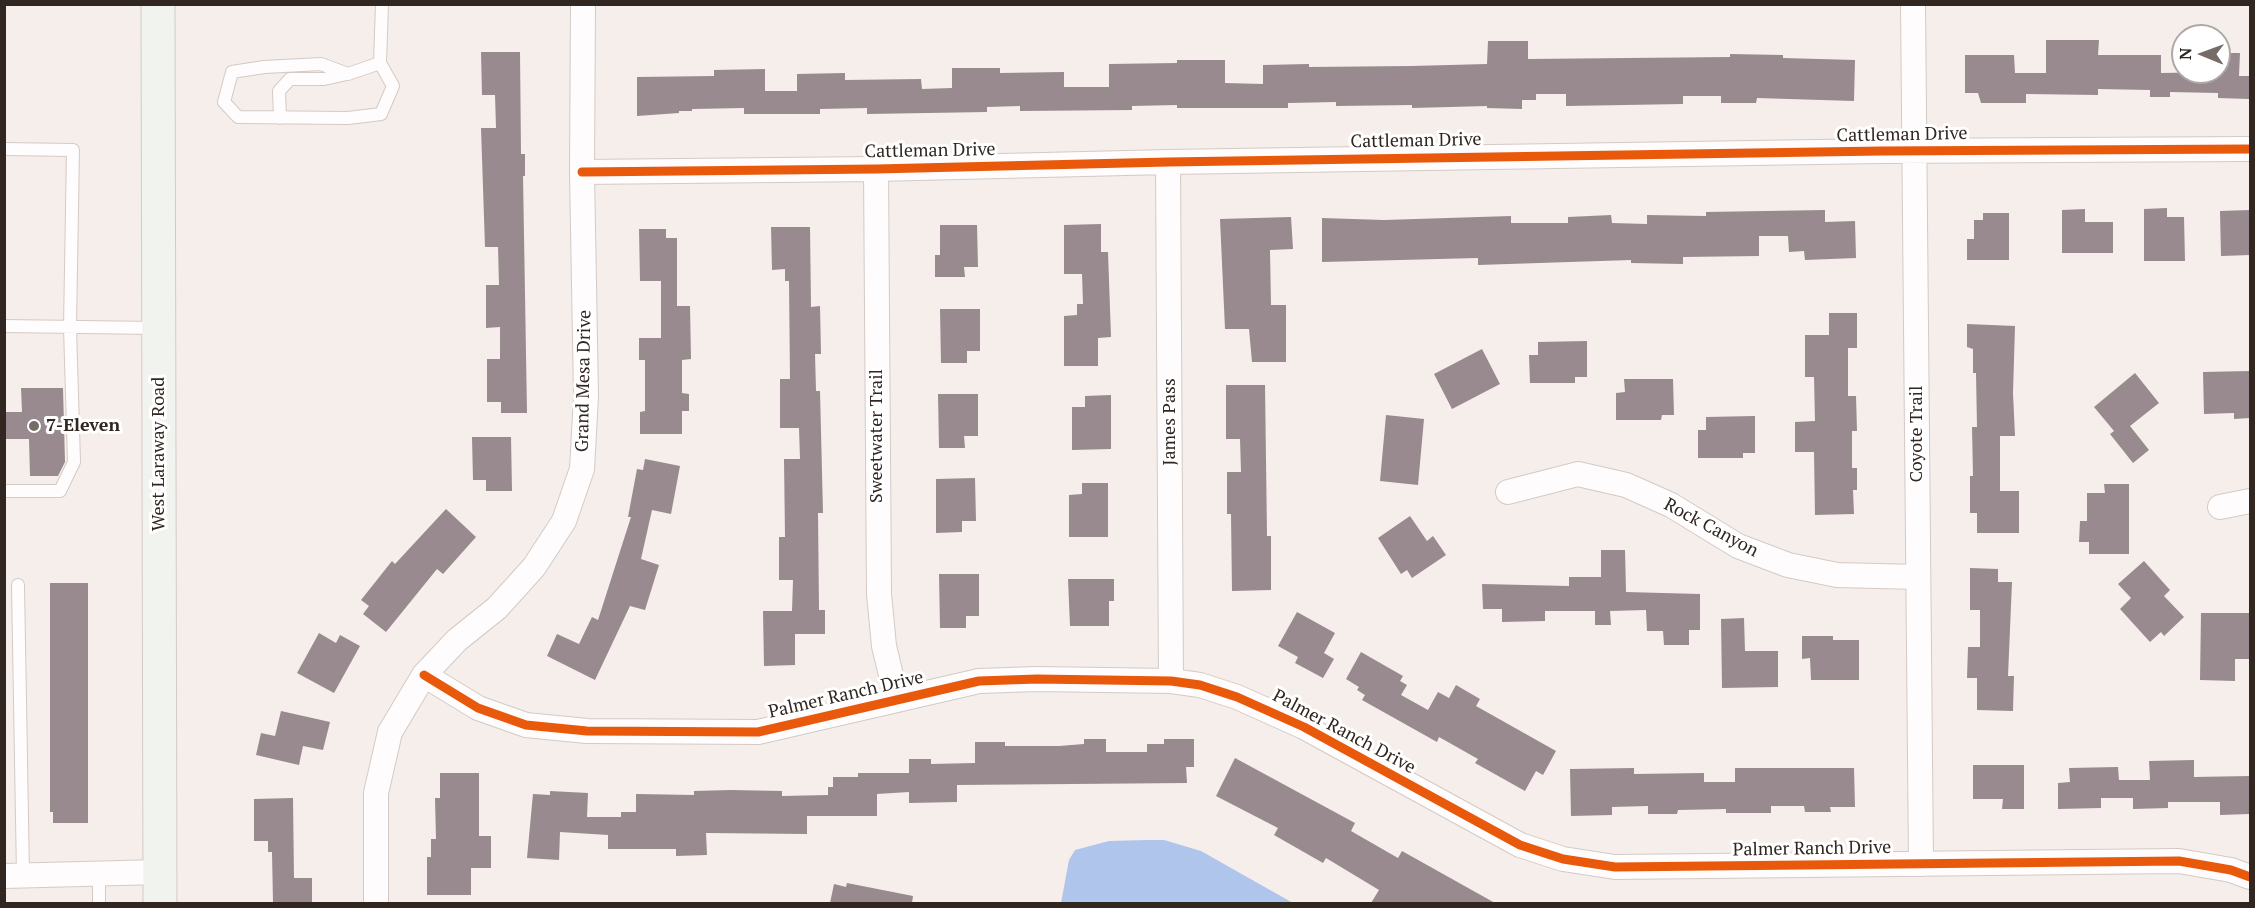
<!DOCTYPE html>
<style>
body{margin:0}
#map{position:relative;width:2255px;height:908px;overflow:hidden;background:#f6eeeb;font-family:"PT Serif",serif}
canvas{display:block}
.frame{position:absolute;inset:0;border:6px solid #312620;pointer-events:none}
.north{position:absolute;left:2171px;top:24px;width:60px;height:60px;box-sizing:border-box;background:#fff;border:2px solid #ada8a6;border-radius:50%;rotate:271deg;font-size:16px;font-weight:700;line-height:24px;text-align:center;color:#312620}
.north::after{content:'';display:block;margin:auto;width:21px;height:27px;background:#766c67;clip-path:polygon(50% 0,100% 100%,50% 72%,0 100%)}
</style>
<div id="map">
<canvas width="2255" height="908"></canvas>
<div class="frame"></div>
<div class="north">N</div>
</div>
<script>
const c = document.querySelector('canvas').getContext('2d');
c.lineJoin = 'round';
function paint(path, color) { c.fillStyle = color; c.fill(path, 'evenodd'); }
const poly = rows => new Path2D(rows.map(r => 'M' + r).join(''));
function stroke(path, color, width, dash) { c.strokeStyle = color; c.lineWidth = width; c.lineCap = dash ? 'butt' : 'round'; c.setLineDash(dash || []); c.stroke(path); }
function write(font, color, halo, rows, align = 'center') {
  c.font = font + ' "PT Serif",serif'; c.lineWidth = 6; c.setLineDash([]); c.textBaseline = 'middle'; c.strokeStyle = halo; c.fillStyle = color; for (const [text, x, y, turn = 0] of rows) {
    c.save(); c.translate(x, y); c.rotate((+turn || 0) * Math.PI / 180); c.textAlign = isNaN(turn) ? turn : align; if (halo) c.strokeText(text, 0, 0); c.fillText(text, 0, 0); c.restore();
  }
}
paint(poly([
 [1147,840,1164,840,1201,851,1293,903,1061,903,1069,860,1075,850,1109,841]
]), '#afc5eb');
paint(poly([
 [2046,40,2099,40,2098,55,2161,55,2161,73,2219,72,2219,53,2240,53,2239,76,2249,76,2249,99,2218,98,2218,93,2170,92,2170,97,2150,97,2150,90,2098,89,2098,95,2026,94,2026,103,1981,103,1978,93,1965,93,1965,55,2014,55,2015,73,2046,73],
 [1488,41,1528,41,1528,59,1730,57,1730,54,1783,55,1783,58,1855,60,1854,101,1757,98,1756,103,1721,103,1721,96,1683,96,1683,104,1566,106,1566,94,1536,94,1536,100,1522,100,1522,109,1487,108,1487,106,1412,108,1412,105,1336,106,1336,102,1288,103,1288,108,1177,108,1177,105,1132,106,1132,110,1020,111,1020,106,987,107,987,112,867,114,867,108,820,109,820,114,744,114,744,108,692,109,692,111,679,111,679,113,637,116,637,77,714,76,714,70,765,69,765,91,797,91,797,74,845,73,845,80,921,79,922,89,952,88,952,68,1000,68,1000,73,1064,72,1064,87,1109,87,1109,64,1177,63,1177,60,1225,60,1225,83,1263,84,1263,65,1309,64,1309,67,1411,66,1487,64],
 [481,52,520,52,521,154,525,154,525,176,523,176,527,413,501,413,501,402,487,402,487,359,500,359,500,327,486,328,486,285,499,285,498,247,485,247,481,128,496,128,495,95,482,95],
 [2167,208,2167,217,2184,217,2185,261,2144,261,2144,209],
 [2085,209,2085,222,2113,222,2113,253,2062,253,2062,210],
 [1825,210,1825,222,1855,221,1856,258,1805,260,1804,251,1789,252,1788,236,1759,236,1759,256,1683,257,1683,264,1631,263,1631,260,1478,265,1478,258,1322,262,1322,218,1384,220,1511,216,1511,223,1568,223,1568,217,1611,215,1612,223,1647,224,1647,215,1706,216,1706,212],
 [2250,210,2250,255,2221,256,2220,211],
 [1983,213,2009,213,2009,260,1967,260,1967,239,1974,239,1974,220,1983,220],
 [1291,217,1293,249,1270,250,1271,305,1286,305,1286,362,1252,362,1249,329,1225,329,1220,219],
 [1101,224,1101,252,1108,252,1111,337,1098,338,1098,366,1064,366,1064,316,1077,315,1077,304,1083,304,1082,274,1064,274,1064,225],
 [940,225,977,225,978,267,964,267,965,277,935,277,935,255,940,255],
 [771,227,810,227,811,307,820,306,821,354,815,354,816,391,820,391,823,513,818,513,819,610,825,610,825,634,795,634,795,665,764,666,763,611,792,611,793,580,779,580,779,537,785,537,784,459,800,459,799,428,780,428,780,379,790,379,789,281,785,281,785,269,772,270],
 [639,229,666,229,666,238,677,238,677,306,690,306,691,359,682,360,682,393,689,394,689,411,682,411,682,434,640,434,640,412,645,411,645,360,639,360,639,338,661,338,661,281,640,281],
 [940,309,980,309,980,351,967,351,967,363,941,363],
 [1829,313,1857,313,1857,348,1848,348,1848,396,1856,396,1857,431,1852,431,1852,468,1857,468,1857,490,1853,490,1854,514,1815,515,1814,452,1795,452,1795,422,1815,421,1814,377,1805,377,1805,335,1829,335],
 [1967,324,2015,326,2013,393,2015,436,2000,436,2000,491,2019,491,2019,533,1977,533,1977,513,1970,513,1970,476,1973,476,1972,427,1977,427,1976,373,1973,373,1973,349,1967,347],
 [1587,341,1587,377,1575,377,1575,383,1530,383,1529,355,1538,355,1538,342],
 [1482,349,1500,384,1452,409,1434,374],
 [2250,371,2250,418,2234,419,2234,413,2204,414,2203,372],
 [2135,373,2159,403,2130,426,2149,450,2133,463,2110,434,2114,431,2094,407],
 [1624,379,1673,379,1674,415,1662,415,1661,420,1616,420,1616,393,1625,392],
 [1226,385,1265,385,1267,536,1271,536,1271,590,1232,591,1231,514,1227,514,1227,472,1241,472,1240,439,1226,439],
 [21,388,63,388,65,462,58,476,30,476,29,439,4,439,4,412,22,412],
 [938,394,978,394,978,436,964,436,965,448,939,448],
 [1111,395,1111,449,1072,450,1072,407,1085,407,1085,396],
 [1386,415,1424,419,1418,485,1380,481],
 [1755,416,1755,453,1743,453,1743,458,1698,458,1698,430,1706,430,1706,417],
 [472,437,511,437,512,491,486,491,486,480,473,480],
 [645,459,680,466,671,514,652,510,641,559,659,565,645,610,630,606,595,680,547,656,557,634,579,644,592,617,598,620,631,517,628,517,637,469,643,470],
 [975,478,976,521,962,521,962,532,936,533,936,479],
 [1082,483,1108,483,1108,537,1069,537,1069,495,1082,494],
 [2104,484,2129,484,2129,554,2089,554,2089,542,2079,542,2080,521,2087,521,2087,493,2105,493],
 [446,509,476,537,443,574,437,569,386,632,363,614,369,606,361,600,392,561,395,564],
 [1410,516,1427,541,1433,536,1446,555,1412,578,1407,570,1401,574,1378,538],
 [1601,550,1625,550,1626,592,1700,594,1700,630,1689,630,1689,645,1664,645,1663,631,1647,631,1646,610,1610,611,1611,625,1595,625,1595,611,1545,611,1545,621,1502,622,1502,609,1483,609,1482,584,1569,586,1569,577,1601,577],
 [2144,561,2170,590,2164,596,2184,617,2164,636,2161,632,2150,642,2120,609,2131,598,2118,584],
 [1970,568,1998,569,1998,582,2012,582,2008,676,2014,676,2013,711,1977,710,1977,678,1967,678,1968,647,1980,647,1980,610,1970,610],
 [939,574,979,574,979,616,966,616,966,628,940,628],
 [1068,579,1114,579,1114,601,1109,601,1109,626,1070,626],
 [50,583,88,583,88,823,53,823,53,812,50,812],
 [1297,612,1335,633,1324,653,1334,659,1323,678,1295,663,1298,657,1278,646],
 [2201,613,2250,613,2250,659,2235,659,2235,681,2200,680],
 [1744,618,1745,651,1778,651,1778,687,1722,688,1721,619],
 [319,633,336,643,340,635,360,646,334,693,297,673],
 [1802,636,1833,636,1833,640,1859,640,1859,680,1811,680,1810,658,1802,659],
 [1361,652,1403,676,1400,681,1407,685,1401,695,1428,710,1438,692,1449,698,1456,685,1480,699,1476,706,1556,751,1543,775,1536,771,1525,791,1475,763,1478,759,1439,737,1437,742,1362,700,1365,695,1357,690,1359,687,1346,679],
 [281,711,330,722,323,750,303,746,299,765,256,755,261,733,275,736],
 [1084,739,1106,739,1106,752,1147,752,1147,744,1164,744,1164,739,1194,739,1194,767,1186,767,1187,783,957,785,957,802,909,803,909,792,877,794,877,816,807,816,807,834,706,833,707,855,676,856,676,849,608,849,608,835,560,832,559,860,527,858,533,794,550,795,550,791,588,793,587,817,621,817,621,812,636,812,636,794,694,795,694,791,731,790,782,791,782,796,828,795,828,787,833,787,833,777,858,777,858,773,909,773,909,759,931,759,931,764,975,763,975,742,1005,742,1005,746,1059,746,1084,744],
 [1235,758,1355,823,1351,831,1398,858,1402,851,1495,903,1371,903,1379,890,1326,858,1323,863,1274,835,1278,828,1216,796],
 [2194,760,2194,777,2250,776,2250,814,2220,815,2220,802,2168,802,2168,808,2133,809,2133,798,2101,798,2101,808,2058,809,2058,783,2070,782,2069,768,2118,767,2119,780,2150,780,2149,761],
 [1973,765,2024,765,2024,809,2002,809,2003,799,1973,799],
 [1634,768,1634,774,1704,773,1704,782,1735,782,1735,768,1854,768,1855,807,1830,807,1831,812,1805,812,1804,806,1771,806,1771,813,1726,813,1726,809,1678,810,1677,814,1648,814,1648,806,1612,807,1612,815,1571,816,1570,769],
 [440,773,479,773,479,836,491,836,491,868,471,868,471,895,427,895,427,857,431,857,431,839,436,839,435,798,440,798],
 [293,798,294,878,312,878,312,903,273,903,272,852,268,852,268,841,254,841,254,799],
 [847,883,913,896,912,903,830,903,834,884,846,887]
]), '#988a8f');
const lane = poly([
 [380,63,348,74,321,64,264,67,232,72,224,102,238,117,348,118,381,114,393,86,380,63,382,4],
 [280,118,279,91,290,79,324,79,347,74],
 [4,149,73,150,70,327,74,462,60,491,4,491],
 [4,326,156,328],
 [18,585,23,876],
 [99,874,99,904]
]);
const street = poly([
 [1913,4,1921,864],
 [1168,162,1171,681],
 [876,169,879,594,884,646,897,700],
 [582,172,876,169,1168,162,1882,151,2250,149],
 [1508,492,1578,474,1626,485,1671,505,1738,546,1788,565,1837,575,1918,577],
 [2220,507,2250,501],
 [424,675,478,708,526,725,587,731,758,732,979,681,1037,679,1171,681,1200,685,1237,697,1304,727,1520,845,1563,859,1615,867,2179,861,2231,870,2250,877],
 [4,876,160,872],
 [376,904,376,793,390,732,424,675,457,640,497,608,534,567,564,521,582,469,586,396,582,172,583,4]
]);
const secondary = poly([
 [158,4,160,904]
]);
stroke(lane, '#d4cac5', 14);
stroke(street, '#d4cac5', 26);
stroke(secondary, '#d4cac5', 35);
stroke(lane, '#fefcfc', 12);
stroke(street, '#fefcfc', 24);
stroke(secondary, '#f1f3ef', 33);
stroke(poly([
 [582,172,876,169,1168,162,1882,151,2250,149],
 [424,675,478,708,526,725,587,731,758,732,979,681,1037,679,1171,681,1200,685,1237,697,1304,727,1520,845,1563,859,1615,867,2179,861,2231,870,2250,877]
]), '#e8590c', 9);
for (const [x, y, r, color] of [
 [34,426,6,"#766c67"]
]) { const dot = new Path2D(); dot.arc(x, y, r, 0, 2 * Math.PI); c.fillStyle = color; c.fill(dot); stroke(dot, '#fff', 2); }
write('18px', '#312620', '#fff', [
 ["Cattleman Drive",1902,135,-1],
 ["Cattleman Drive",1416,141,-1],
 ["Cattleman Drive",930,151,-1],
 ["Grand Mesa Drive",584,381,-89],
 ["James Pass",1170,422,-90],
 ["Coyote Trail",1917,434,-90],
 ["Sweetwater Trail",877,436,-90],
 ["West Laraway Road",159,454,-90],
 ["Rock Canyon",1711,528,28],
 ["Palmer Ranch Drive",846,695,-13],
 ["Palmer Ranch Drive",1344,732,28],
 ["Palmer Ranch Drive",1812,849,-1]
]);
write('bold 18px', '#312620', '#fff', [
 ["7-Eleven",46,426]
], 'left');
</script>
